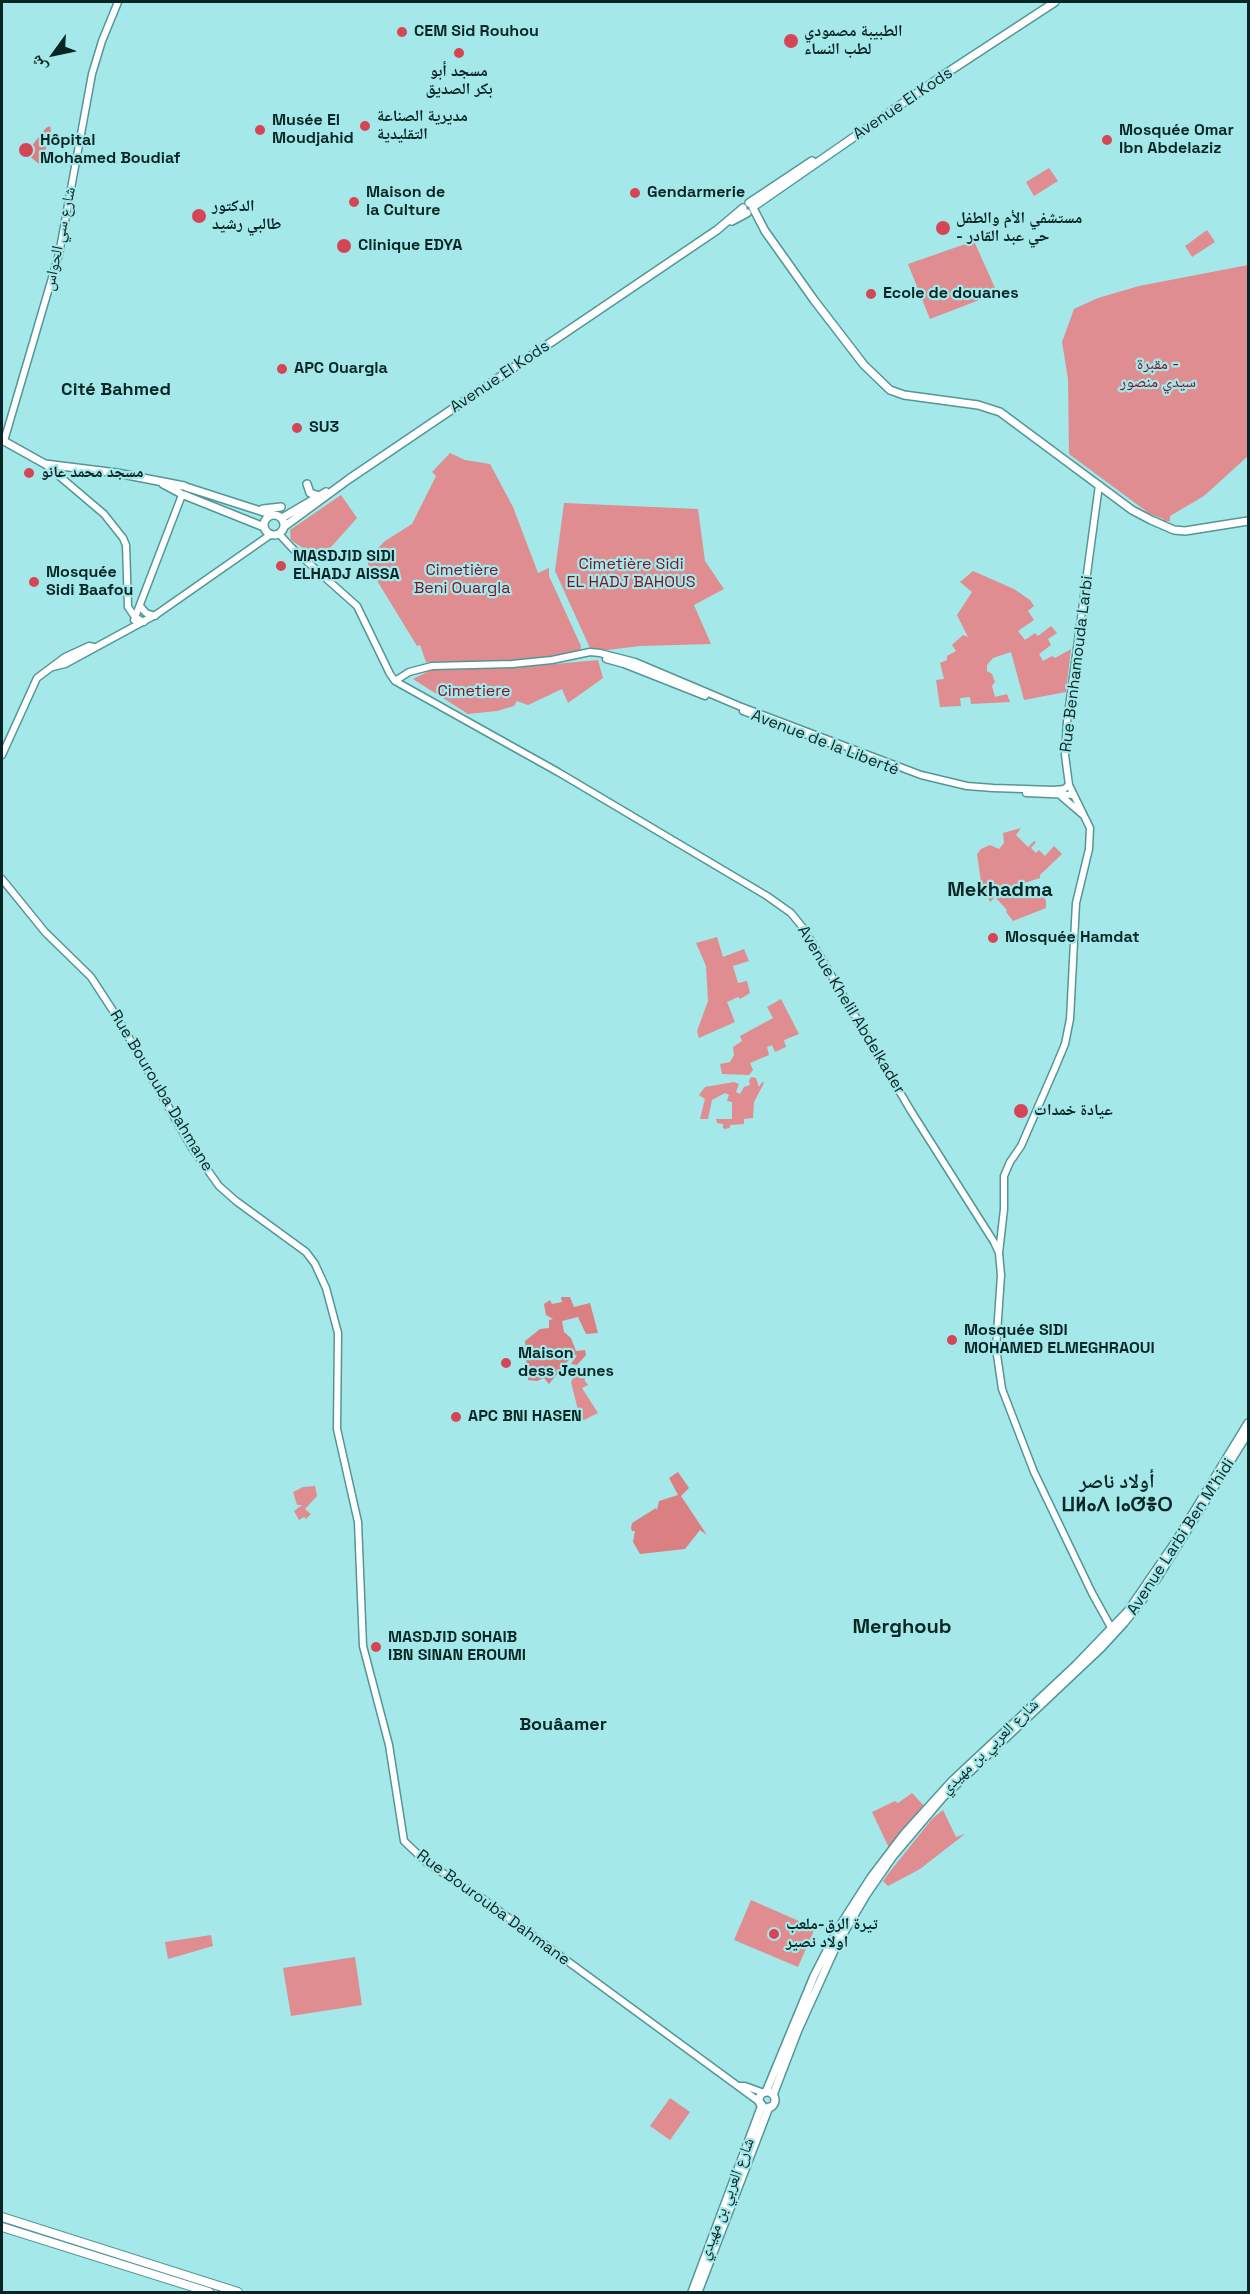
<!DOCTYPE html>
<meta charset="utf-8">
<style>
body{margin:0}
#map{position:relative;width:1250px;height:2294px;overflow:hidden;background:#a4e8e9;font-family:"Space Grotesk","Noto Naskh Arabic",sans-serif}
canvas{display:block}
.frame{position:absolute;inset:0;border:3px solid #092626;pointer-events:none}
.north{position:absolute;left:24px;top:24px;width:60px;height:60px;-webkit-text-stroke:4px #a4e8e9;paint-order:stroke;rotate:237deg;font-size:16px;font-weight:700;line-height:24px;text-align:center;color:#092626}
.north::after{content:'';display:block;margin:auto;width:21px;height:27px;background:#092626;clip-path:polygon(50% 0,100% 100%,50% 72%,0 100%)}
</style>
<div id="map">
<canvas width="1250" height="2294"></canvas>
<div class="frame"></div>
<div class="north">ش</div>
</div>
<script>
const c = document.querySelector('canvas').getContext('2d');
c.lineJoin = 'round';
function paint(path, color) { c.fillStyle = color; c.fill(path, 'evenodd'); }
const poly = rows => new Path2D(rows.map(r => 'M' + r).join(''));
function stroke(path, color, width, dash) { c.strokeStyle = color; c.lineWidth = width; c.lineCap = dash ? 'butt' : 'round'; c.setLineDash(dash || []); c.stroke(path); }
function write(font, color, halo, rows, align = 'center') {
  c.font = font + ' "Space Grotesk","Noto Naskh Arabic","Noto Sans Tifinagh",sans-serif'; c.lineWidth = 4.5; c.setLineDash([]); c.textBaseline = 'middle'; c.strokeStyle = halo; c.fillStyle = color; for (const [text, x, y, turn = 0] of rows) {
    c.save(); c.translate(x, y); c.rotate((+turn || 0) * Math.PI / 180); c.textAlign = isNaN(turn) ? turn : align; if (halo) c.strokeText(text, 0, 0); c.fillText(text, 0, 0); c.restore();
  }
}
paint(poly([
 [1049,168,1058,181,1034,196,1026,182],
 [1207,230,1215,242,1192,257,1185,246],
 [974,241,995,288,993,289,995,294,930,319,908,264],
 [1248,265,1248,456,1204,496,1170,516,1170,521,1163,521,1163,519,1150,514,1069,454,1068,379,1062,342,1074,309,1098,298,1139,286],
 [450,453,465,460,490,464,513,507,538,573,549,568,549,576,581,646,580,653,512,661,426,662,420,645,417,646,376,579,368,564,368,558,385,541,412,524,436,476,432,472],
 [341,495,357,518,332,546,315,560,313,555,291,540,290,530],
 [564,503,698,509,705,561,724,589,694,605,711,644,640,646,599,651,590,648,555,571],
 [973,571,1014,589,1030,600,1034,606,1028,611,1034,620,1018,631,1025,640,1035,633,1038,636,1051,626,1057,633,1048,639,1051,645,1039,654,1043,661,1052,656,1055,658,1071,649,1066,692,1024,700,1011,652,993,658,987,665,987,671,992,674,995,682,992,686,995,697,1007,694,1010,702,971,704,970,697,960,698,961,706,940,707,936,680,944,679,940,663,947,660,947,656,956,651,952,645,963,635,968,637,957,615,972,592,960,582],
 [598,660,603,678,568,703,562,689,528,705,517,701,514,706,497,711,468,714,413,679,431,670,512,668],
 [1021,828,1016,835,1028,847,1034,841,1036,842,1031,848,1036,853,1039,850,1045,856,1054,846,1062,854,1040,875,1040,878,1015,886,1018,893,1040,889,1046,901,1046,908,1013,921,1006,912,1007,910,995,897,990,902,981,882,977,854,981,849,990,845,999,849,1004,843,1003,833],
 [717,937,723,957,744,949,749,961,733,966,738,983,747,981,750,993,740,999,738,997,727,1002,735,1022,699,1038,697,1031,708,1001,706,966,696,943],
 [781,999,799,1034,784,1040,786,1047,775,1052,772,1045,767,1047,769,1055,750,1063,753,1070,749,1075,722,1074,720,1064,730,1062,734,1055,733,1047,742,1041,740,1036,773,1018,767,1007],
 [751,1077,756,1078,759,1087,762,1082,764,1083,754,1102,753,1118,744,1119,744,1124,730,1125,730,1128,725,1129,723,1128,723,1124,717,1123,716,1119,732,1119,732,1102,727,1101,729,1095,725,1093,712,1100,708,1119,700,1119,705,1099,699,1095,705,1087,734,1082,739,1084,736,1092,740,1094,744,1087,750,1085,749,1081],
 [578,1368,583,1368,585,1381,588,1385,582,1388,598,1413,584,1420,580,1418,571,1382],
 [315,1486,317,1496,305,1509,311,1514,306,1519,304,1517,299,1520,294,1511,302,1505,297,1505,293,1492,303,1487],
 [912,1793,926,1808,909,1823,889,1848,872,1812,895,1801,898,1803],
 [943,1810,956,1837,965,1834,920,1869,888,1886,883,1881,888,1874,932,1819],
 [751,1900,815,1928,798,1967,734,1940],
 [211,1935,213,1946,168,1959,165,1942],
 [355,1957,362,2005,291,2016,283,1968],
 [670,2098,690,2112,670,2140,650,2126]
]), '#df8d90');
paint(poly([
 [50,126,51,132,47,146,39,164,26,153,46,128],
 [561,1297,570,1297,574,1307,590,1303,598,1333,586,1334,578,1317,562,1321,564,1332,571,1338,576,1351,585,1350,586,1355,577,1365,571,1364,577,1355,573,1355,549,1384,544,1378,537,1381,528,1380,525,1341,540,1329,549,1328,549,1320,553,1319,546,1315,544,1304,550,1300,552,1304,562,1302],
 [678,1472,689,1488,681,1496,707,1535,700,1530,685,1549,640,1554,633,1542,635,1531,632,1531,631,1528,632,1523,656,1508,657,1510,659,1501,678,1495,669,1478]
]), '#da7f82');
const tertiary = poly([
 [4,441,59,254,92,74,102,41,118,2],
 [45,464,104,514,123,538,126,545,128,607,135,617,144,622],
 [280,535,294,550,357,606,390,674,395,681,558,772,767,896,791,913,804,929,911,1111,994,1242,999,1253,1001,1275,996,1348,1002,1389,1034,1472,1092,1593,1113,1631],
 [140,606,146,613,155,616],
 [134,620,182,495],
 [606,659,624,664,705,696],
 [53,667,65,664,157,614,270,535],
 [395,681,409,672,432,666,512,664,552,660,590,652,600,653,635,662,739,706,921,775,967,786,993,788,1054,790,1064,789,1069,785],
 [743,711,840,747],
 [2,755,37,678,65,657,89,646,94,647],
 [1026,793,1074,795],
 [1061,796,1082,814],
 [2,879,45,932,91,977,117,1017,192,1148,219,1186,236,1201,306,1252,315,1264,326,1288,338,1333,337,1429,358,1522,363,1646,389,1745,404,1841,426,1862,480,1897,761,2103],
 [999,1253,1004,1209,1004,1176,1010,1162,1021,1146,1055,1068,1065,1044,1070,1019,1076,903,1089,849,1090,828,1069,785,1065,755,1067,722,1099,485],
 [739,2086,745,2086,764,2093]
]);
const secondary = poly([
 [749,203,812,161],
 [753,207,942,76,1055,2],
 [753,208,765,231,814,300,864,365,890,390,904,395,978,405,1000,412,1132,510,1151,520,1174,530,1185,531,1248,521],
 [732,221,747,213],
 [2,440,45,464,117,473,184,486],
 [163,484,180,493],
 [307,484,310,493,319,496],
 [186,487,273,515],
 [184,495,264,527],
 [263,509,281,507],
 '264 525a10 10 0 1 1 20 0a10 10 0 1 1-20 0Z',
 [282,518,326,492],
 [285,526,349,479,717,230,743,208],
 [1156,1580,1248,1433],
 [766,2092,814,1976,838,1929,872,1876,904,1834,951,1782,1076,1665,1128,1611,1176,1541,1248,1423],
 '759 2100a8 8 0 1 1 16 0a8 8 0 1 1-16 0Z',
 [773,2095,798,2030,836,1946,866,1895,893,1856,943,1797,1101,1648,1124,1623,1143,1599],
 [692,2292,762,2105],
 [698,2292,769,2107]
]);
const trunk = poly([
 [2,2217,238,2292],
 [2,2227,209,2292]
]);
stroke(tertiary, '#539698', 9);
stroke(secondary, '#539698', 10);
stroke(trunk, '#539698', 10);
stroke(tertiary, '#fff', 6);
stroke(secondary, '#fff', 7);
stroke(trunk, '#fff', 8);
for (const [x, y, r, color] of [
 [402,32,6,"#d54555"],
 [791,41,8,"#d54555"],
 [459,53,6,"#d54555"],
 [365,126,6,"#d54555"],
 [260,130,6,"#d54555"],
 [1107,140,6,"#d54555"],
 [26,150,8,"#d54555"],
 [635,193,6,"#d54555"],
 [354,202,6,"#d54555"],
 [199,216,8,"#d54555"],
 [943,228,8,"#d54555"],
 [344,246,8,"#d54555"],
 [871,294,6,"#d54555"],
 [282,369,6,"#d54555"],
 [297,428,6,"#d54555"],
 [29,473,6,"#d54555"],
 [281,566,6,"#d54555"],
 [34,582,6,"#d54555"],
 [993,938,6,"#d54555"],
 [1021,1111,8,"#d54555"],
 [952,1340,6,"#d54555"],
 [506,1363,6,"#d54555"],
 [456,1417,6,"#d54555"],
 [376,1647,6,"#d54555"],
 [774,1934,6,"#d54555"]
]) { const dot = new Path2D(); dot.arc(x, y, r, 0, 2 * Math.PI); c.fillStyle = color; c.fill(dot); stroke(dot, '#a4e8e9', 2); }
write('bold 16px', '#092626', '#a4e8e9', [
 ["CEM Sid Rouhou",414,32],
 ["الطبيبة مصمودي",804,32],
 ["لطب النساء",804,50],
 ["مسجد أبو",459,72,"center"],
 ["بكر الصديق",459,90,"center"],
 ["مديرية الصناعة",377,117],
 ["التقليدية",377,135],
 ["Musée El",272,121],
 ["Moudjahid",272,139],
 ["Mosquée Omar",1119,131],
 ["Ibn Abdelaziz",1119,149],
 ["Hôpital",40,141],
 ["Mohamed Boudiaf",40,159],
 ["Maison de",366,193],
 ["la Culture",366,211],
 ["Gendarmerie",647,193],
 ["الدكتور",212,207],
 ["طالبي رشيد",212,225],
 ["مستشفي الأم والطفل",956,219],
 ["- حي عبد القادر",956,237],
 ["Clinique EDYA",358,246],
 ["Ecole de douanes",883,294],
 ["APC Ouargla",294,369],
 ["SU3",309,428],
 ["مسجد محمد عانو",41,473],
 ["MASDJID SIDI",293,557],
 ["ELHADJ AISSA",293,575],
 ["Mosquée",46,573],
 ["Sidi Baafou",46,591],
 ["Mosquée Hamdat",1005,938],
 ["عيادة خمدات",1034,1111],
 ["Mosquée SIDI",964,1331],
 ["MOHAMED ELMEGHRAOUI",964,1349],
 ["Maison",518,1354],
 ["dess Jeunes",518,1372],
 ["APC BNI HASEN",468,1417],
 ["MASDJID SOHAIB",388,1638],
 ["IBN SINAN EROUMI",388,1656],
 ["تيرة الرق-ملعب",786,1925],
 ["اولاد نصير",786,1943]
], 'left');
write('16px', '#092626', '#a4e8e9', [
 ["Avenue El Kods",903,104,-34],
 ["شارع سي الحواس",60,239,-78],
 ["Avenue El Kods",500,377,-34],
 ["Rue Benhamouda Larbi",1077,664,-83],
 ["Avenue de la Liberté",825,743,21],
 ["Avenue Khelil Abdelkader",851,1010,59],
 ["Rue Bourouba Dahmane",161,1091,59],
 ["Avenue Larbi Ben M'hidi",1181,1537,-57],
 ["شارع العربي بن مهيدي",990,1747,-44],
 ["Rue Bourouba Dahmane",493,1908,36],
 ["شارع العربي بن مهيدي",727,2199,-69]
]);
write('16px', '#7f1125', '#a4e8e9', [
 ["مقبرة -",1158,365],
 ["سيدي منصور",1158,383],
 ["Cimetière Sidi",631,565],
 ["EL HADJ BAHOUS",631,583],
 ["Cimetière",462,571],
 ["Beni Ouargla",462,589],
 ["Cimetiere",474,692]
]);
write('bold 18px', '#092626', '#a4e8e9', [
 ["Cité Bahmed",116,390],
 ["Bouâamer",563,1725]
]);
write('bold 20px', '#092626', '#a4e8e9', [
 ["Mekhadma",1000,891],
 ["أولاد ناصر",1117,1483],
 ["ⵡⵍⴰⴷ ⵏⴰⵚⴻⵔ",1117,1506],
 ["Merghoub",902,1628]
]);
</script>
